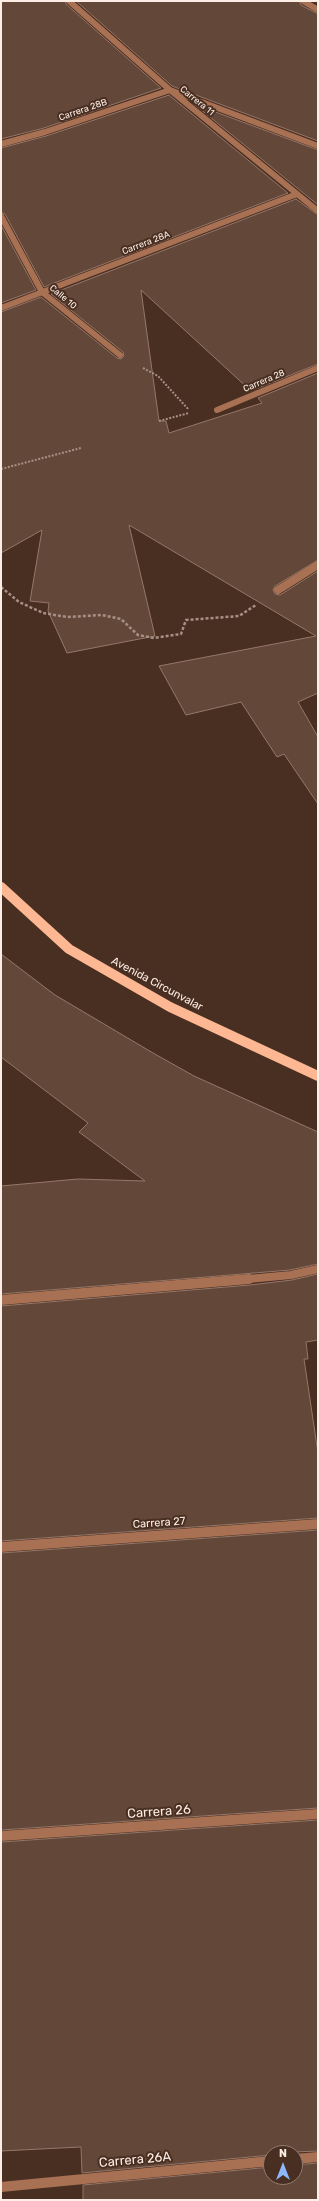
<!DOCTYPE html>
<style>
body{margin:0}
#map{position:relative;width:319px;height:2201px;overflow:hidden;background:#492f22;font-family:Rubik,sans-serif}
canvas{display:block}
.frame{position:absolute;inset:0;border:2px solid #feede4;pointer-events:none}
.north{position:absolute;left:263px;top:2145px;width:40px;height:40px;box-sizing:border-box;background:#492f22;border:1px solid #917b70;border-radius:50%;rotate:0deg;font-size:11px;font-weight:700;line-height:16px;text-align:center;color:#feede4}
.north::after{content:'';display:block;margin:auto;width:14px;height:18px;background:#8db9fc;clip-path:polygon(50% 0,100% 100%,50% 72%,0 100%)}
</style>
<div id="map">
<canvas width="319" height="2201"></canvas>
<div class="frame"></div>
<div class="north">N</div>
</div>
<script>
const c = document.querySelector('canvas').getContext('2d');
c.lineJoin = 'round';
function paint(path, color) { c.fillStyle = color; c.fill(path, 'evenodd'); }
const poly = rows => new Path2D(rows.map(r => 'M' + r).join(''));
function stroke(path, color, width, dash) { c.strokeStyle = color; c.lineWidth = width; c.lineCap = dash ? 'butt' : 'round'; c.setLineDash(dash || []); c.stroke(path); }
function write(font, color, halo, rows, align = 'center') {
  c.font = font + ' Rubik,sans-serif'; c.lineWidth = 4; c.setLineDash([]); c.textBaseline = 'middle'; c.strokeStyle = halo; c.fillStyle = color; for (const [text, x, y, turn = 0] of rows) {
    c.save(); c.translate(x, y); c.rotate((+turn || 0) * Math.PI / 180); c.textAlign = isNaN(turn) ? turn : align; if (halo) c.strokeText(text, 0, 0); c.fillText(text, 0, 0); c.restore();
  }
}
const building = poly([
 [1,1,65,1,66,4,161,88,44,128,1,139,1,1],
 [76,1,299,1,301,5,318,14,318,141,172,86,76,1],
 [169,95,288,193,44,287,5,214,1,212,1,148,46,136,169,95],
 [194,104,318,150,318,205,194,104],
 [296,199,318,215,318,364,251,391,141,290,159,421,166,421,169,433,262,403,258,398,318,373,318,560,275,586,273,590,275,594,280,595,318,571,318,693,298,702,318,737,318,804,284,754,277,757,241,702,186,715,159,666,316,636,129,525,155,636,67,653,48,611,49,603,30,601,42,530,1,553,1,312,41,297,117,358,121,359,124,356,123,352,51,294,296,199],
 [1,225,36,290,1,303,1,225],
 [1,954,55,995,153,1053,194,1076,318,1132,318,1264,290,1270,1,1294,1,1186,78,1179,145,1181,79,1132,88,1123,1,1057,1,954],
 [318,1274,318,1340,306,1342,308,1359,304,1359,318,1453,318,1518,1,1541,1,1306,250,1285,292,1280,318,1274],
 [318,1530,318,1808,1,1830,1,1553,318,1530],
 [318,1820,318,2151,271,2153,271,2155,82,2173,81,2147,1,2151,1,1842,318,1820],
 [318,2163,318,2200,83,2200,83,2185,271,2167,271,2177,295,2177,295,2165,318,2163]
]);
paint(building, '#634839');
stroke(building, '#967768', 1);
stroke(poly([
 [143,368,158,376,189,410],
 [159,421,189,413],
 [1,469,81,448]
]), '#a69085', 2, [2, 1.5]);
stroke(poly([
 [1,587,19,602,43,613,67,617,102,615,121,619,138,635,154,638,181,634,186,620,239,616,256,605]
]), '#a69085', 2.5, [3, 2]);
stroke(poly([
 [69,1,170,90,318,211],
 [303,1,318,10],
 [1,144,45,132,170,90,318,146],
 [1,216,42,292,120,355],
 [1,308,297,194],
 [217,410,318,368]
]), '#a97153', 6);
stroke(poly([
 [278,590,318,565],
 [237,1280,291,1275,318,1269]
]), '#a97153', 8);
stroke(poly([
 [1,1300,249,1279],
 [1,1547,318,1524],
 [1,1836,318,1814],
 [295,2159,318,2157],
 [1,2187,271,2161]
]), '#a97153', 10);
stroke(poly([
 [1,887,69,949,170,1007,318,1076]
]), '#fdb893', 10);
write('9px', '#feede4', '#492f22', [
 ["Carrera 11",197,101,39],
 ["Carrera 28B",83,110,-19],
 ["Carrera 28A",146,243,-21],
 ["Calle 10",63,297,40],
 ["Carrera 28",264,381,-23]
]);
write('11px', '#feede4', '#492f22', [
 ["Avenida Circunvalar",157,984,28],
 ["Carrera 27",159,1523,-4]
]);
write('13px', '#feede4', '#492f22', [
 ["Carrera 26",159,1812,-4],
 ["Carrera 26A",135,2160,-5]
]);
</script>
